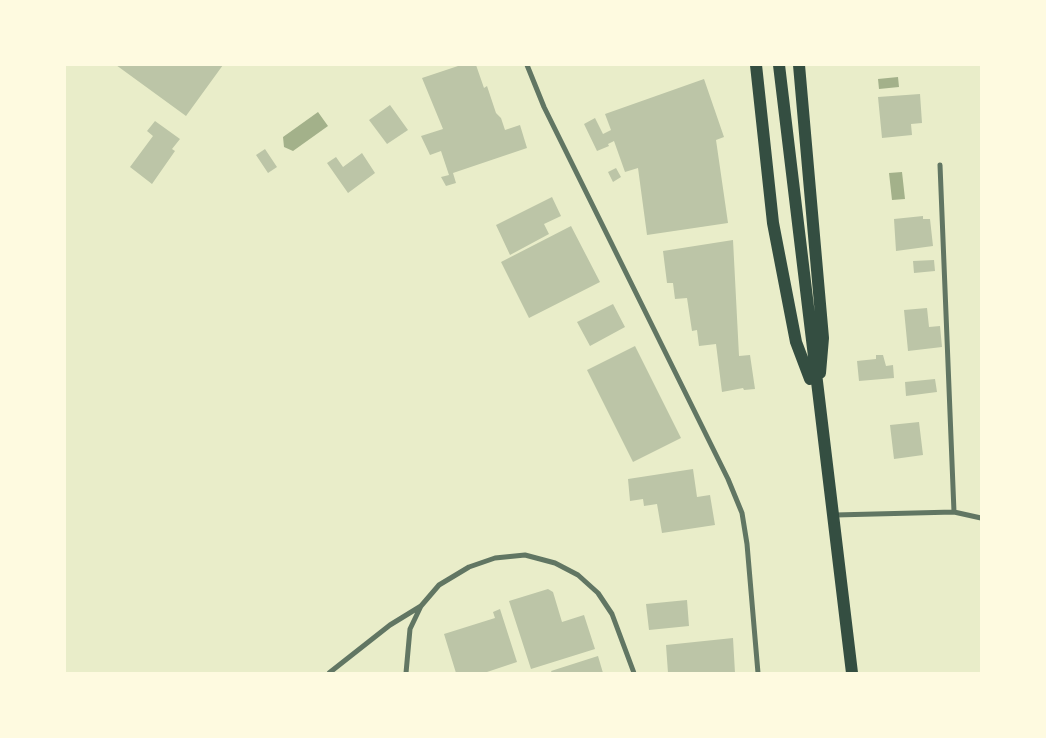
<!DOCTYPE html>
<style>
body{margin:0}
#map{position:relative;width:1046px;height:738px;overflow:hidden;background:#e9edc9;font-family:Jost,sans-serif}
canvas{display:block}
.frame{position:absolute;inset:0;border:66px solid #fefae0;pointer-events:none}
</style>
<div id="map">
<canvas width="1046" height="738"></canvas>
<div class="frame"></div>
</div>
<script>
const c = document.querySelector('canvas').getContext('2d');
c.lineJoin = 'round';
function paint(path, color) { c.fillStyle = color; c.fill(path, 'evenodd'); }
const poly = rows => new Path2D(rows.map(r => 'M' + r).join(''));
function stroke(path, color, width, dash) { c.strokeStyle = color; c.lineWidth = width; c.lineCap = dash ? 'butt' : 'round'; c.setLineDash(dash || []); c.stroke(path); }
paint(poly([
 [898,77,899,87,879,89,878,79],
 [318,112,328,126,293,151,284,147,283,137],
 [902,172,905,199,892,200,889,173]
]), '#a3b18a');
paint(poly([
 [116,65,223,65,186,116],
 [461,65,476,65,484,88,487,86,496,113,501,118,505,130,520,125,527,148,453,173,456,183,446,186,441,177,449,175,441,151,430,155,421,136,443,129,422,78],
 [704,79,724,137,716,140,728,223,647,235,638,168,625,172,614,141,608,144,609,146,597,151,584,124,595,118,603,134,611,130,605,114],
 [920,94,922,123,911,124,912,135,882,138,878,97],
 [390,105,408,130,387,144,369,120],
 [155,121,180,139,172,149,175,151,152,184,130,167,153,136,147,131],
 [265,149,277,167,268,173,256,155],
 [362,153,375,173,348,193,327,163,336,157,343,167],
 [616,168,621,177,613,182,608,172],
 [552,197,561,216,544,224,549,234,510,255,496,225],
 [923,216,923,219,930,219,933,246,896,251,894,219],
 [571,226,600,282,529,318,501,262],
 [733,240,739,356,750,355,755,389,744,390,743,388,722,392,716,344,699,346,697,330,692,331,687,298,675,299,673,283,667,283,663,251],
 [934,260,935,271,914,273,913,261],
 [613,304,625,327,590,346,577,322],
 [927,308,929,327,940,326,942,347,908,351,904,310],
 [635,346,681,438,633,462,587,370],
 [876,355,883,355,886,366,893,365,894,378,859,381,857,361,876,359],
 [935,379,937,392,906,396,905,382],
 [919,422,923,455,894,459,890,425],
 [693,469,697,497,710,495,715,525,662,533,657,504,644,506,643,499,630,501,628,479],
 [548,589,553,592,562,622,584,615,595,649,531,669,509,601],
 [687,600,689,626,649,630,646,604],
 [500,609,517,662,484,673,456,673,444,634,495,618,493,612],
 [733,638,735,673,668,673,666,645],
 [598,656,603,673,552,673,551,671]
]), '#bcc5a7');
stroke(poly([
 [527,65,544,107,728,479,742,513,747,544,758,673],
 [940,165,954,512],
 [835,515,954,512,981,518],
 [329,673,390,625,421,606],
 [406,673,410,629,421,606,439,585,469,567,495,558,525,555,555,563,578,575,598,593,612,614,634,673]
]), '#617663', 5);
stroke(poly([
 [756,65,773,223,796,342,810,379],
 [779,65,852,673],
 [799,65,823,338,820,373]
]), '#344e41', 12);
</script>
